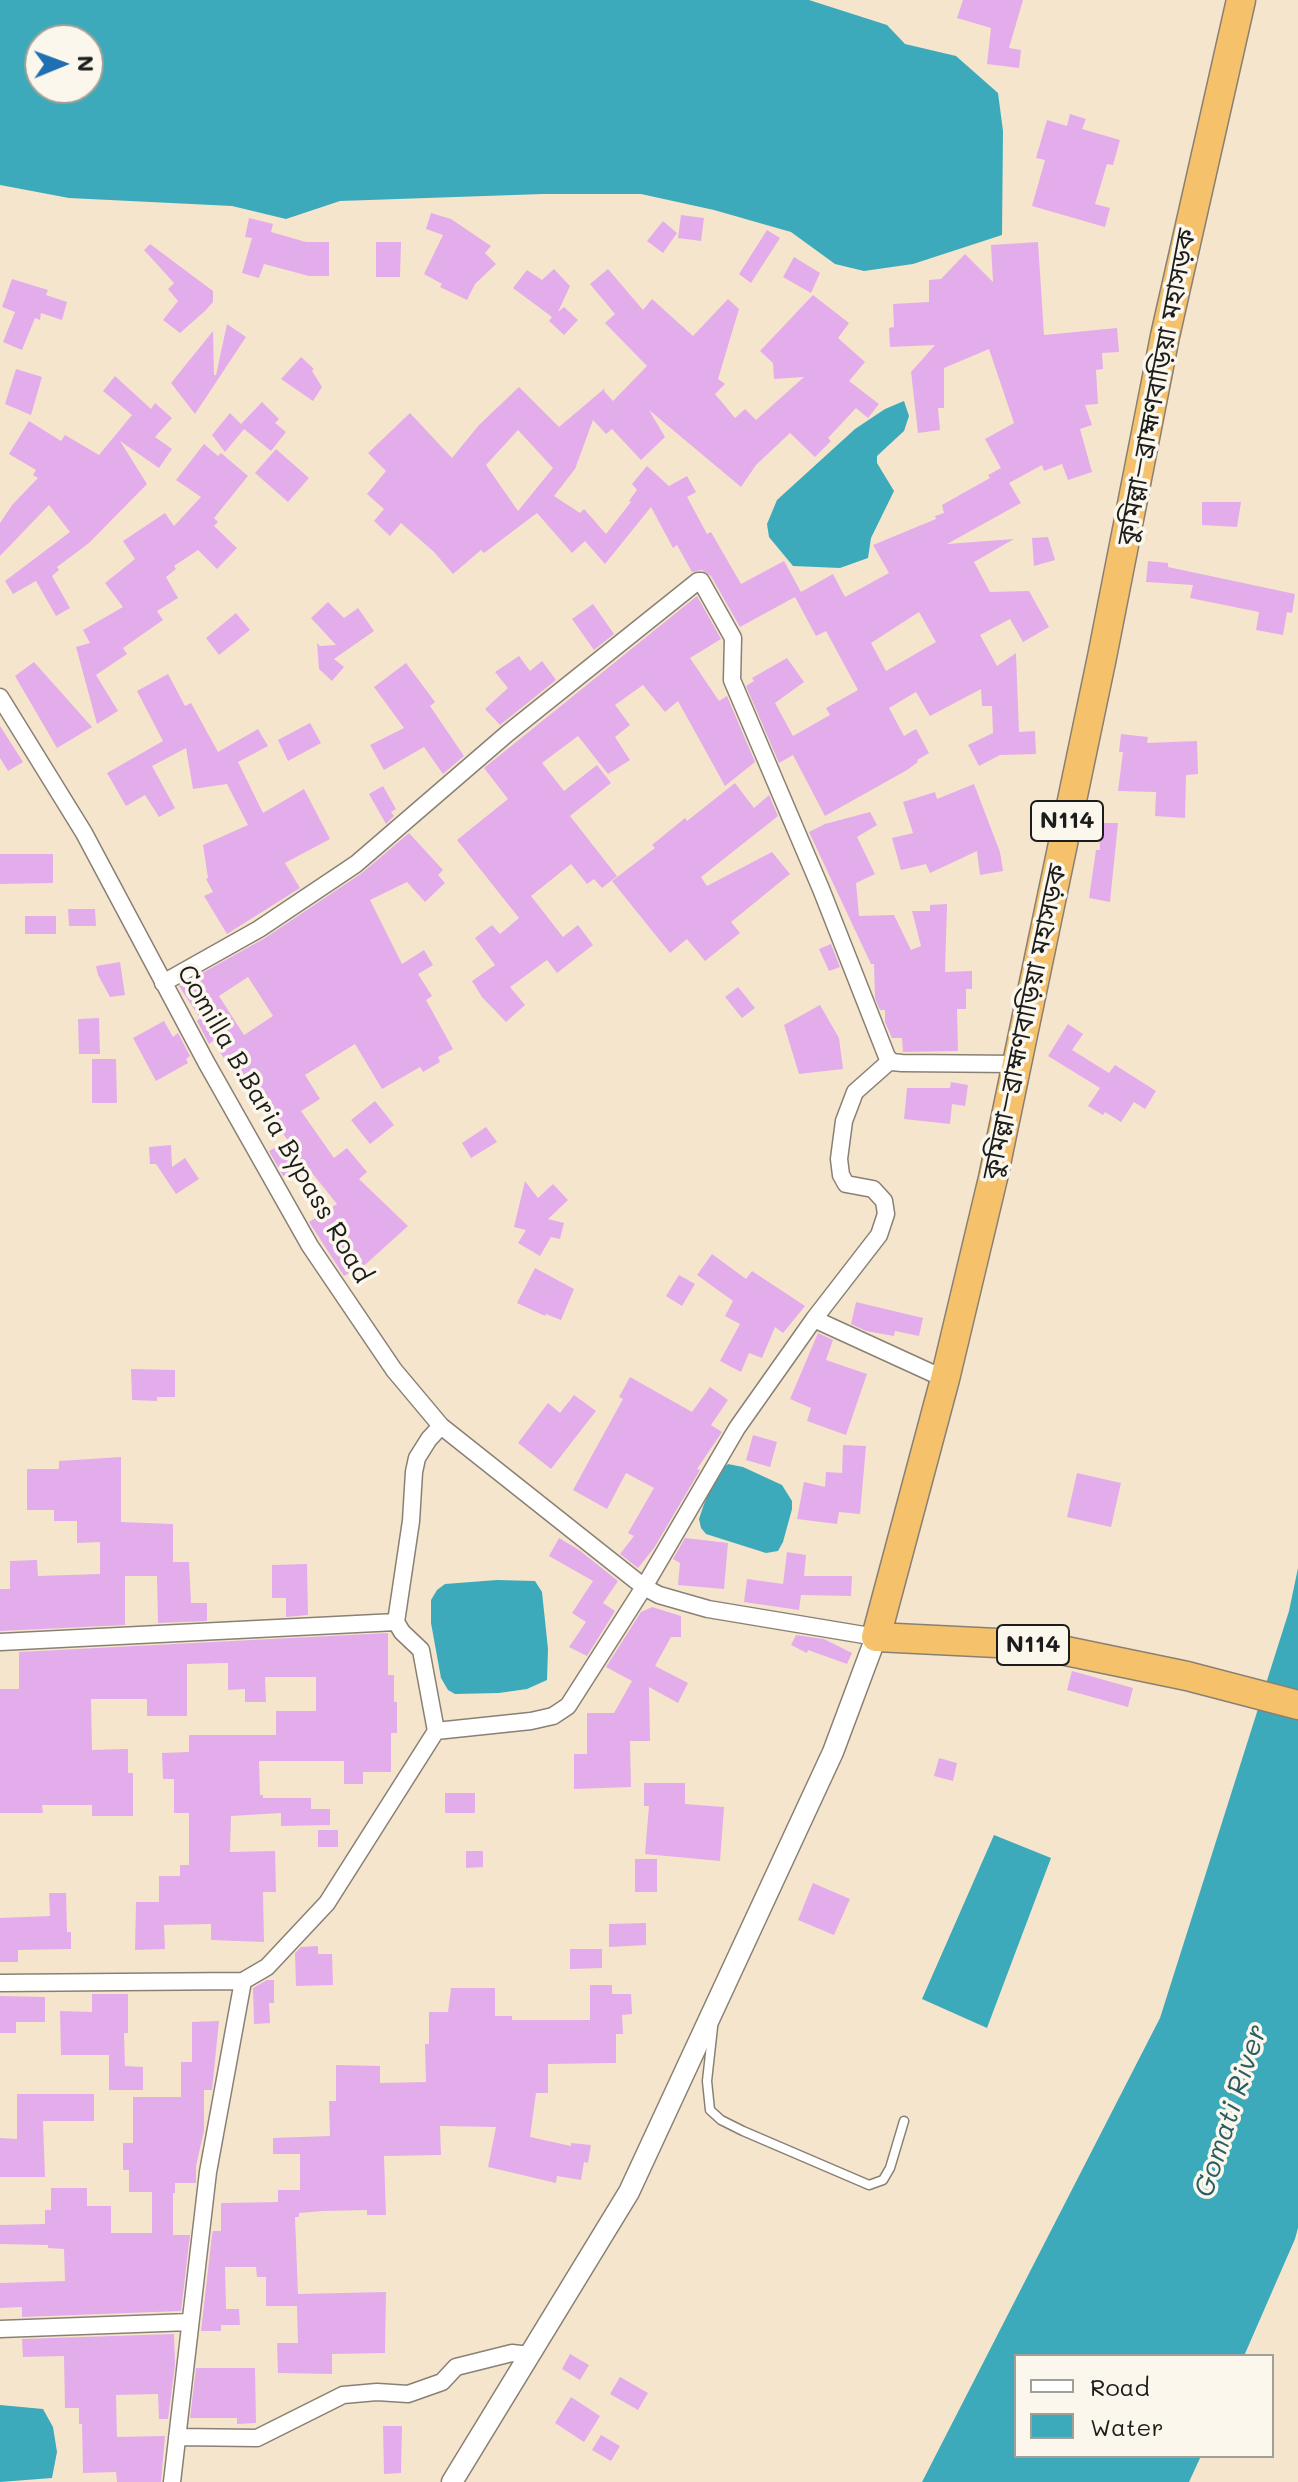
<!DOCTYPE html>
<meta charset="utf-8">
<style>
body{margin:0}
#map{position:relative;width:1298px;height:2482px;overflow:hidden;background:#f6e5cd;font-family:Mali,sans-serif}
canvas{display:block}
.legend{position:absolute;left:1014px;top:2354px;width:260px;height:104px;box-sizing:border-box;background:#fbf7ec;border:2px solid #a29f99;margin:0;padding:10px 14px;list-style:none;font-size:24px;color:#1c1c1c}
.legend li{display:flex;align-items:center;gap:16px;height:40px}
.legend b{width:40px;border:2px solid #a29f99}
.north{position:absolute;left:24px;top:24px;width:80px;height:80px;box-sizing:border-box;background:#fbf7ec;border:2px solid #a29f99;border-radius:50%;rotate:89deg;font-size:22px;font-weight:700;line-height:32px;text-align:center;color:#1c1c1c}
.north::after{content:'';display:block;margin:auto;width:28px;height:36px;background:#1f6fb2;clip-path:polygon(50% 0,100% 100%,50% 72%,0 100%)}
</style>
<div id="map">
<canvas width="1298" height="2482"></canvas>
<ul class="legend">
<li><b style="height:10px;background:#fff"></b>Road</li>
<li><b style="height:22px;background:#3caaba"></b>Water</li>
</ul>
<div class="north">N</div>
</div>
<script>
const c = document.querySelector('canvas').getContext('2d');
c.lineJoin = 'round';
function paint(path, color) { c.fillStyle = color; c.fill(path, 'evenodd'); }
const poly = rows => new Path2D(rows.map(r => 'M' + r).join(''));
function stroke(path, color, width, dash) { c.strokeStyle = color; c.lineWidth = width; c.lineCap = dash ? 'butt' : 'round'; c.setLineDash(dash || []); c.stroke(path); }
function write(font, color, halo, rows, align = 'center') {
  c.font = font + ' Mali,"Noto Sans Bengali",sans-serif'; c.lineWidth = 7; c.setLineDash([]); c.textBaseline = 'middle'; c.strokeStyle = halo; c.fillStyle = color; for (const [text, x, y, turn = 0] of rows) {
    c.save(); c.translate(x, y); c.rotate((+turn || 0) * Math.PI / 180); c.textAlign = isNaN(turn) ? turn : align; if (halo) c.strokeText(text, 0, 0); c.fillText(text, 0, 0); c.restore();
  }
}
paint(poly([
 [0,0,809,0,887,25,905,44,956,56,998,93,1003,131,1002,235,913,264,864,271,835,264,791,232,714,210,641,194,543,194,340,201,286,219,232,206,69,198,0,185],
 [88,40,88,88,40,88,40,40],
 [904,401,909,416,904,431,877,456,877,463,894,491,871,538,868,558,840,568,793,566,769,537,767,524,777,500,855,429,885,409],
 [728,1464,743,1467,782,1485,792,1501,792,1509,783,1542,778,1551,766,1553,706,1534,701,1528,699,1519,704,1504,718,1472],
 [1298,1568,1298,2228,1295,2239,1244,2356,1016,2356,1016,2456,1201,2456,1189,2482,922,2482,1160,2018,1289,1611],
 [497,1580,535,1581,542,1592,548,1649,547,1680,527,1689,499,1693,455,1694,448,1690,441,1678,431,1623,431,1600,437,1590,445,1584],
 [994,1835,1051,1858,987,2028,922,1999],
 [0,2405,43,2409,53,2427,57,2452,52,2478,0,2482]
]), '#3caaba');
paint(poly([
 [963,0,1023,0,1009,48,1021,50,1019,68,987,64,991,28,957,18],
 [1070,114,1086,119,1082,129,1120,140,1113,165,1107,164,1095,204,1110,208,1105,227,1032,206,1045,160,1036,158,1047,120,1067,126],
 [431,213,451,219,491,246,485,253,496,264,475,284,467,300,440,287,442,284,424,274,443,235,426,229],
 [681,215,704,218,701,241,678,238],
 [249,218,273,224,271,232,306,242,329,242,329,276,309,276,264,264,259,278,242,273,252,238,245,237],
 [663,221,677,233,663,253,647,241],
 [767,230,780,238,751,283,739,274],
 [376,242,401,242,400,277,376,277],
 [1038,242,1044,335,1117,328,1119,352,1102,353,1103,369,1096,370,1098,404,1085,405,1092,425,1080,429,1092,472,1068,480,1062,464,1044,471,1042,465,1009,483,1021,503,947,544,1014,539,974,562,990,592,1029,591,1049,627,1023,642,1010,619,980,635,997,666,1016,653,1019,732,1035,731,1036,754,1000,755,979,766,968,745,993,733,992,706,982,706,981,689,930,716,916,692,889,708,904,736,916,729,929,753,917,760,918,762,907,770,825,816,793,755,779,763,746,686,754,681,752,678,787,658,804,682,775,703,793,736,830,715,826,708,858,690,826,631,816,636,795,597,740,627,711,576,702,570,692,572,677,545,673,548,651,507,605,564,585,541,572,553,537,513,484,553,481,550,453,574,434,552,401,523,390,536,374,521,384,509,367,494,386,471,368,453,410,413,452,458,479,425,519,387,559,427,605,388,604,391,613,401,647,366,605,323,615,314,590,284,608,269,643,310,652,299,693,336,728,299,739,309,718,379,725,384,715,394,735,418,745,409,756,420,804,377,774,379,773,363,760,351,813,295,849,323,838,338,865,362,849,381,879,404,868,418,856,408,828,438,831,441,815,457,790,433,756,465,741,487,649,410,665,437,641,460,612,429,606,434,593,420,575,469,554,496,580,513,584,509,606,534,631,502,629,501,637,490,632,484,647,466,669,486,687,476,696,492,687,497,707,534,711,532,741,584,784,561,801,592,833,574,845,597,889,573,873,545,936,519,935,516,944,513,942,505,990,478,988,475,1001,468,985,439,1014,423,989,349,944,368,944,408,938,408,940,430,918,433,911,372,935,345,890,347,889,328,894,327,893,304,929,302,929,280,941,279,965,254,993,282,991,245],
 [518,430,553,468,518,511,486,465],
 [919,612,936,642,886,671,871,643],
 [150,244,213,291,213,302,205,311,180,333,163,320,178,301,168,289,174,283,144,250],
 [794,257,820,273,811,293,783,277],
 [554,269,570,286,558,312,564,307,578,320,564,335,549,321,552,317,513,288,527,270,542,280],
 [12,279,48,290,46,295,67,302,62,320,41,313,40,320,35,318,22,350,3,342,15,312,2,307],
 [227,324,246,337,195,414,171,383,213,331,214,375,216,375],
 [301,357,314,369,312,371,322,387,313,401,281,379],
 [16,369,42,377,31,415,5,404],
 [115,376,151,409,155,403,172,418,155,437,172,449,159,468,120,441,147,484,89,543,57,567,59,570,52,576,70,608,56,616,36,581,13,594,5,581,70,532,49,505,0,556,0,523,12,505,38,478,33,475,36,470,9,454,29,421,61,441,65,435,99,455,132,415,103,391],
 [262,402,279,419,275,423,286,432,271,451,244,429,225,452,212,435,230,413,241,424],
 [204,444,218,456,221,453,248,476,214,518,218,522,214,526,237,548,217,569,198,550,174,566,176,569,166,577,178,598,157,611,163,620,123,648,127,654,96,675,118,711,97,724,76,647,90,643,83,630,123,607,105,583,135,559,123,541,165,513,174,526,201,497,176,480],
 [276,449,309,478,288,502,255,473],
 [1202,502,1241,502,1237,527,1202,525],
 [1048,537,1055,560,1034,566,1032,538],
 [1148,561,1168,563,1168,567,1295,594,1292,613,1287,612,1283,635,1256,630,1259,612,1190,598,1193,585,1146,582],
 [697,596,721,639,690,658,719,701,727,696,755,762,725,786,678,701,665,712,643,685,615,705,630,725,615,737,630,760,608,774,578,736,542,763,564,791,597,765,611,783,570,816,617,876,602,888,594,879,587,884,571,864,531,896,563,937,578,925,593,945,557,973,547,960,510,987,525,1005,506,1022,482,997,472,981,495,965,475,938,492,925,500,934,519,918,457,840,508,799,484,768],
 [328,602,344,618,358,608,374,631,334,659,344,667,332,681,319,669,317,643,320,646,336,645,311,618],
 [593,604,614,634,594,650,572,619],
 [236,613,250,630,219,655,206,638],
 [519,656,530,671,542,661,556,680,500,725,485,709,508,688,495,672],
 [34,662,92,727,57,748,15,676],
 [406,663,435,702,430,706,464,756,443,774,424,747,384,770,370,745,404,728,374,687],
 [168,674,185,706,191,703,218,752,258,729,268,746,238,762,263,813,304,789,330,839,285,863,300,888,227,934,204,896,213,892,206,879,208,878,203,845,248,825,227,784,193,789,186,748,152,766,175,808,159,817,145,795,126,806,107,773,163,741,137,691],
 [310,723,321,743,288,761,278,740],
 [0,726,23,762,8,771,0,758],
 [1121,734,1148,737,1147,743,1197,741,1198,774,1186,775,1185,818,1155,816,1156,792,1118,791,1123,752,1119,752],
 [735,783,754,808,769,795,778,816,701,877,707,886,772,852,790,874,731,922,740,933,705,961,687,939,670,953,612,881,655,848,652,845,685,818,687,821],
 [974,784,1000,852,1003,871,980,875,977,851,930,873,926,864,901,870,892,838,913,833,903,802,935,792,937,799],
 [383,786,396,809,391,812,394,816,386,824,369,794],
 [870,812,877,825,857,837,875,874,856,883,859,916,894,915,911,950,921,946,912,911,930,911,930,905,947,904,945,972,972,971,972,989,966,989,966,1009,957,1009,958,1051,903,1052,902,1038,892,1038,885,1022,885,1010,880,1010,875,998,874,964,871,964,809,832,825,824],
 [1099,823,1118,823,1110,902,1089,898,1096,850,1100,850],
 [409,833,443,870,438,875,445,883,425,902,407,882,370,900,402,964,424,950,433,965,418,974,432,996,426,1000,453,1049,438,1057,440,1062,423,1072,420,1067,382,1089,355,1044,305,1075,320,1099,301,1111,334,1158,347,1148,367,1172,359,1179,408,1226,366,1264,344,1276,309,1222,337,1204,308,1168,295,1176,293,1172,283,1176,269,1151,288,1141,257,1093,250,1099,213,1041,209,1044,197,1021,200,1018,179,986,265,938,362,873],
 [248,977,273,1016,244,1035,219,996],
 [0,854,53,854,53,883,0,884],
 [68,909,95,909,96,926,69,926],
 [25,916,56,916,56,934,25,934],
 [831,944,840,967,829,971,819,949],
 [120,962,125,995,110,997,98,975,96,966],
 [738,987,755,1008,742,1018,725,997],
 [820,1005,839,1038,843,1069,799,1074,784,1025],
 [99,1018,100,1054,79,1054,78,1019],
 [164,1021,173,1037,178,1033,190,1056,186,1059,188,1063,156,1081,133,1038],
 [1068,1024,1083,1034,1072,1050,1109,1073,1115,1065,1156,1091,1145,1109,1134,1102,1121,1122,1105,1112,1103,1115,1088,1106,1100,1088,1048,1056],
 [92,1059,116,1059,117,1103,92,1103],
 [951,1082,968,1085,965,1106,952,1104,950,1124,904,1119,907,1088,950,1088],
 [375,1101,394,1125,370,1144,351,1120],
 [486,1127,497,1142,471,1158,462,1143],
 [171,1145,172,1167,185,1158,199,1179,176,1194,156,1164,150,1164,149,1147],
 [525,1181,538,1198,553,1184,568,1200,548,1219,564,1223,560,1239,551,1237,540,1256,518,1243,526,1230,514,1227],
 [712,1254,746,1279,752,1271,805,1306,783,1333,775,1327,762,1358,749,1353,741,1372,720,1361,740,1324,725,1316,733,1301,697,1275],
 [535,1268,574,1289,561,1320,546,1314,545,1316,517,1303],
 [679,1275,695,1284,682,1306,666,1296],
 [856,1302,923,1318,919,1336,895,1331,894,1336,866,1331,851,1324],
 [818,1333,833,1340,826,1360,867,1374,846,1435,807,1421,811,1408,790,1399],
 [131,1369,175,1370,175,1397,157,1397,157,1401,132,1400],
 [630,1377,692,1412,710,1387,728,1400,711,1425,722,1432,697,1469,700,1470,654,1548,638,1568,620,1554,634,1536,628,1533,654,1488,626,1473,607,1509,573,1490,623,1399,619,1397],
 [574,1395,596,1411,551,1469,518,1443,548,1403,560,1413],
 [753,1435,777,1442,770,1467,746,1460],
 [843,1445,866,1446,860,1514,839,1512,837,1524,797,1519,804,1482,825,1487,826,1472,842,1473],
 [121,1457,121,1522,173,1524,173,1562,189,1562,191,1603,207,1603,207,1621,158,1623,157,1576,125,1576,125,1625,0,1631,0,1589,10,1589,10,1561,37,1560,38,1576,100,1574,100,1542,77,1543,77,1521,54,1521,54,1510,27,1510,27,1469,59,1469,59,1461],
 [1077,1473,1121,1483,1111,1527,1067,1517],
 [559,1538,579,1550,618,1581,603,1603,615,1611,587,1656,569,1647,586,1622,572,1613,593,1581,549,1556],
 [685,1538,728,1543,724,1589,678,1585,680,1563,673,1559],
 [787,1552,806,1555,804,1576,852,1576,851,1596,801,1595,799,1610,744,1602,747,1579,783,1584],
 [307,1564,308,1615,286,1617,286,1598,272,1598,272,1565],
 [652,1607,681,1616,681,1637,671,1637,655,1666,688,1683,678,1703,649,1687,650,1741,630,1741,631,1787,574,1789,574,1754,587,1754,587,1713,614,1713,632,1681,606,1667,641,1612],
 [388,1633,388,1675,394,1675,394,1702,397,1702,397,1733,391,1733,391,1772,363,1772,363,1784,344,1784,344,1761,259,1761,260,1795,263,1795,263,1798,311,1798,311,1809,330,1809,330,1825,281,1826,281,1813,231,1816,230,1852,275,1851,276,1892,263,1892,264,1942,211,1940,211,1924,164,1925,165,1949,135,1950,136,1902,159,1902,159,1876,180,1876,180,1865,189,1865,189,1813,174,1813,174,1779,163,1779,162,1753,189,1752,189,1735,276,1735,276,1711,316,1711,316,1677,265,1677,266,1702,245,1702,245,1689,228,1690,228,1663,187,1664,187,1716,147,1716,147,1699,91,1699,92,1750,128,1749,128,1773,133,1773,133,1816,92,1816,92,1805,42,1805,43,1813,0,1813,0,1689,19,1689,19,1652],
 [796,1635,824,1639,852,1653,847,1664,808,1650,807,1653,791,1645],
 [1072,1671,1133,1688,1128,1707,1067,1690],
 [939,1758,957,1763,953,1781,934,1776],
 [644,1783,685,1783,685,1804,724,1807,720,1861,645,1854,649,1806,644,1806],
 [445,1793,475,1793,475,1813,445,1813],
 [318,1830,338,1830,338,1847,318,1847],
 [466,1851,483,1851,483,1867,466,1868],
 [635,1859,657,1859,657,1892,635,1892],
 [813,1883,850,1899,834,1935,798,1920],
 [49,1893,66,1893,67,1932,71,1932,71,1949,18,1950,18,1962,0,1962,0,1918,50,1916],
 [646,1923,646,1945,609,1947,609,1924],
 [318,1946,318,1954,332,1954,333,1985,296,1986,295,1953,301,1947],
 [570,1949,602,1949,602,1968,570,1969],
 [267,1980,274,1980,274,2003,269,2003,270,2023,254,2024,253,1988],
 [590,1985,612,1985,612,1994,631,1994,632,2014,622,2015,623,2034,616,2034,616,2063,548,2064,548,2093,536,2093,530,2137,571,2146,571,2143,591,2145,588,2163,584,2162,581,2180,557,2176,556,2183,488,2167,496,2127,440,2126,441,2155,384,2156,386,2215,367,2215,367,2210,323,2211,299,2213,299,2217,295,2217,298,2294,386,2292,385,2353,332,2354,332,2374,278,2373,277,2343,298,2343,297,2306,266,2306,266,2277,257,2277,256,2267,225,2267,226,2309,239,2309,240,2325,221,2325,221,2331,201,2331,212,2235,213,2231,221,2231,221,2203,278,2202,278,2190,300,2190,300,2154,273,2154,273,2138,330,2136,329,2101,336,2101,336,2065,380,2066,380,2083,426,2082,425,2044,429,2044,429,2012,448,2012,451,1988,495,1988,495,2016,512,2016,512,2020,590,2020],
 [92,1994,128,1994,128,2033,124,2033,125,2066,143,2067,143,2090,109,2090,109,2055,61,2055,60,2011,92,2012],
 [0,1996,45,1997,45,2022,16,2022,16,2033,0,2033],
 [219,2021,212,2090,204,2090,204,2131,196,2166,196,2183,175,2183,175,2193,173,2193,173,2235,190,2235,181,2311,22,2317,22,2307,0,2308,0,2283,65,2281,64,2249,48,2248,48,2245,0,2244,0,2225,45,2224,45,2210,51,2210,51,2188,87,2188,87,2206,111,2206,111,2233,152,2233,152,2192,129,2192,129,2170,123,2170,123,2143,133,2143,133,2097,181,2097,181,2062,192,2062,192,2022],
 [17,2094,94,2094,94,2121,43,2121,45,2177,0,2177,0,2138,17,2139],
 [174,2334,175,2365,168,2419,159,2419,158,2394,116,2395,117,2437,165,2436,161,2482,117,2482,116,2472,83,2473,82,2424,79,2424,79,2408,65,2408,64,2356,23,2357,22,2339],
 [570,2354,589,2365,580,2380,562,2369],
 [196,2368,255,2368,256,2423,237,2424,237,2418,190,2418],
 [620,2377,648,2393,638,2410,610,2394],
 [571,2397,600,2416,584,2442,555,2423],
 [383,2426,402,2426,401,2473,384,2474],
 [601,2435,620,2446,611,2461,592,2450]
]), '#e3adeb');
const service = poly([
 [713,2027,707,2081,710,2110,721,2120,743,2131,869,2185,883,2180,890,2168,904,2121]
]);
const minor = poly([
 [0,697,84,833,206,1062,310,1246,394,1370,441,1426,644,1587,659,1595,708,1609,876,1637],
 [163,983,259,929,356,864,508,733,698,581,701,581,733,638,732,680,821,889,887,1057,892,1062,902,1063,1017,1064],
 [814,1319,879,1235,886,1214,884,1201,873,1189,846,1184,841,1175,839,1159,844,1121,855,1092,890,1061],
 [396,1622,402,1632,421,1650,436,1731],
 [0,1642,396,1622,411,1521,414,1472,417,1458,429,1439,441,1426],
 [0,1983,243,1981],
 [0,2329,190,2322],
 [177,2437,257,2438,343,2395,377,2392,408,2394,442,2382,456,2367,512,2353,530,2355],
 [172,2482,208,2172,243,1981,267,1967,327,1903,436,1731,531,1721,553,1716,568,1706,644,1587,737,1428,814,1319,945,1379]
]);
const tertiary = poly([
 [452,2482,629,2192,833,1752,876,1637]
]);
const trunk = poly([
 [1241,0,1165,336,1102,657,993,1178,945,1379,876,1637,1037,1645,1187,1676,1298,1705]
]);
stroke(service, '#898074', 11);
stroke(minor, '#898074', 19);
stroke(tertiary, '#898074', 23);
stroke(trunk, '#898074', 31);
stroke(service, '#fff', 8);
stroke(minor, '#fff', 16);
stroke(tertiary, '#fff', 20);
stroke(trunk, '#f6c16b', 28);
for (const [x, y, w] of [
 [1067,821,72],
 [1033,1645,72]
]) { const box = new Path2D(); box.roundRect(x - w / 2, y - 20, w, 40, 6); c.fillStyle = '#fbf7ec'; c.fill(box); stroke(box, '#1c1c1c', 2); }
write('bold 24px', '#1c1c1c', null, [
 ["N114",1067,821],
 ["N114",1033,1645]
]);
write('26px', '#1c1c1c', '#fbf7ec', [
 ["কুমিল্লা–ব্রাহ্মণবাড়িয়া মহাসড়ক",1157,387,-79],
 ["কুমিল্লা–ব্রাহ্মণবাড়িয়া মহাসড়ক",1025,1022,-78],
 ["Comilla B.Baria Bypass Road",274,1124,60]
]);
write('italic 28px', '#2a5c63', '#fbf7ec', [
 ["Gomati River",1231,2111,-72]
]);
</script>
